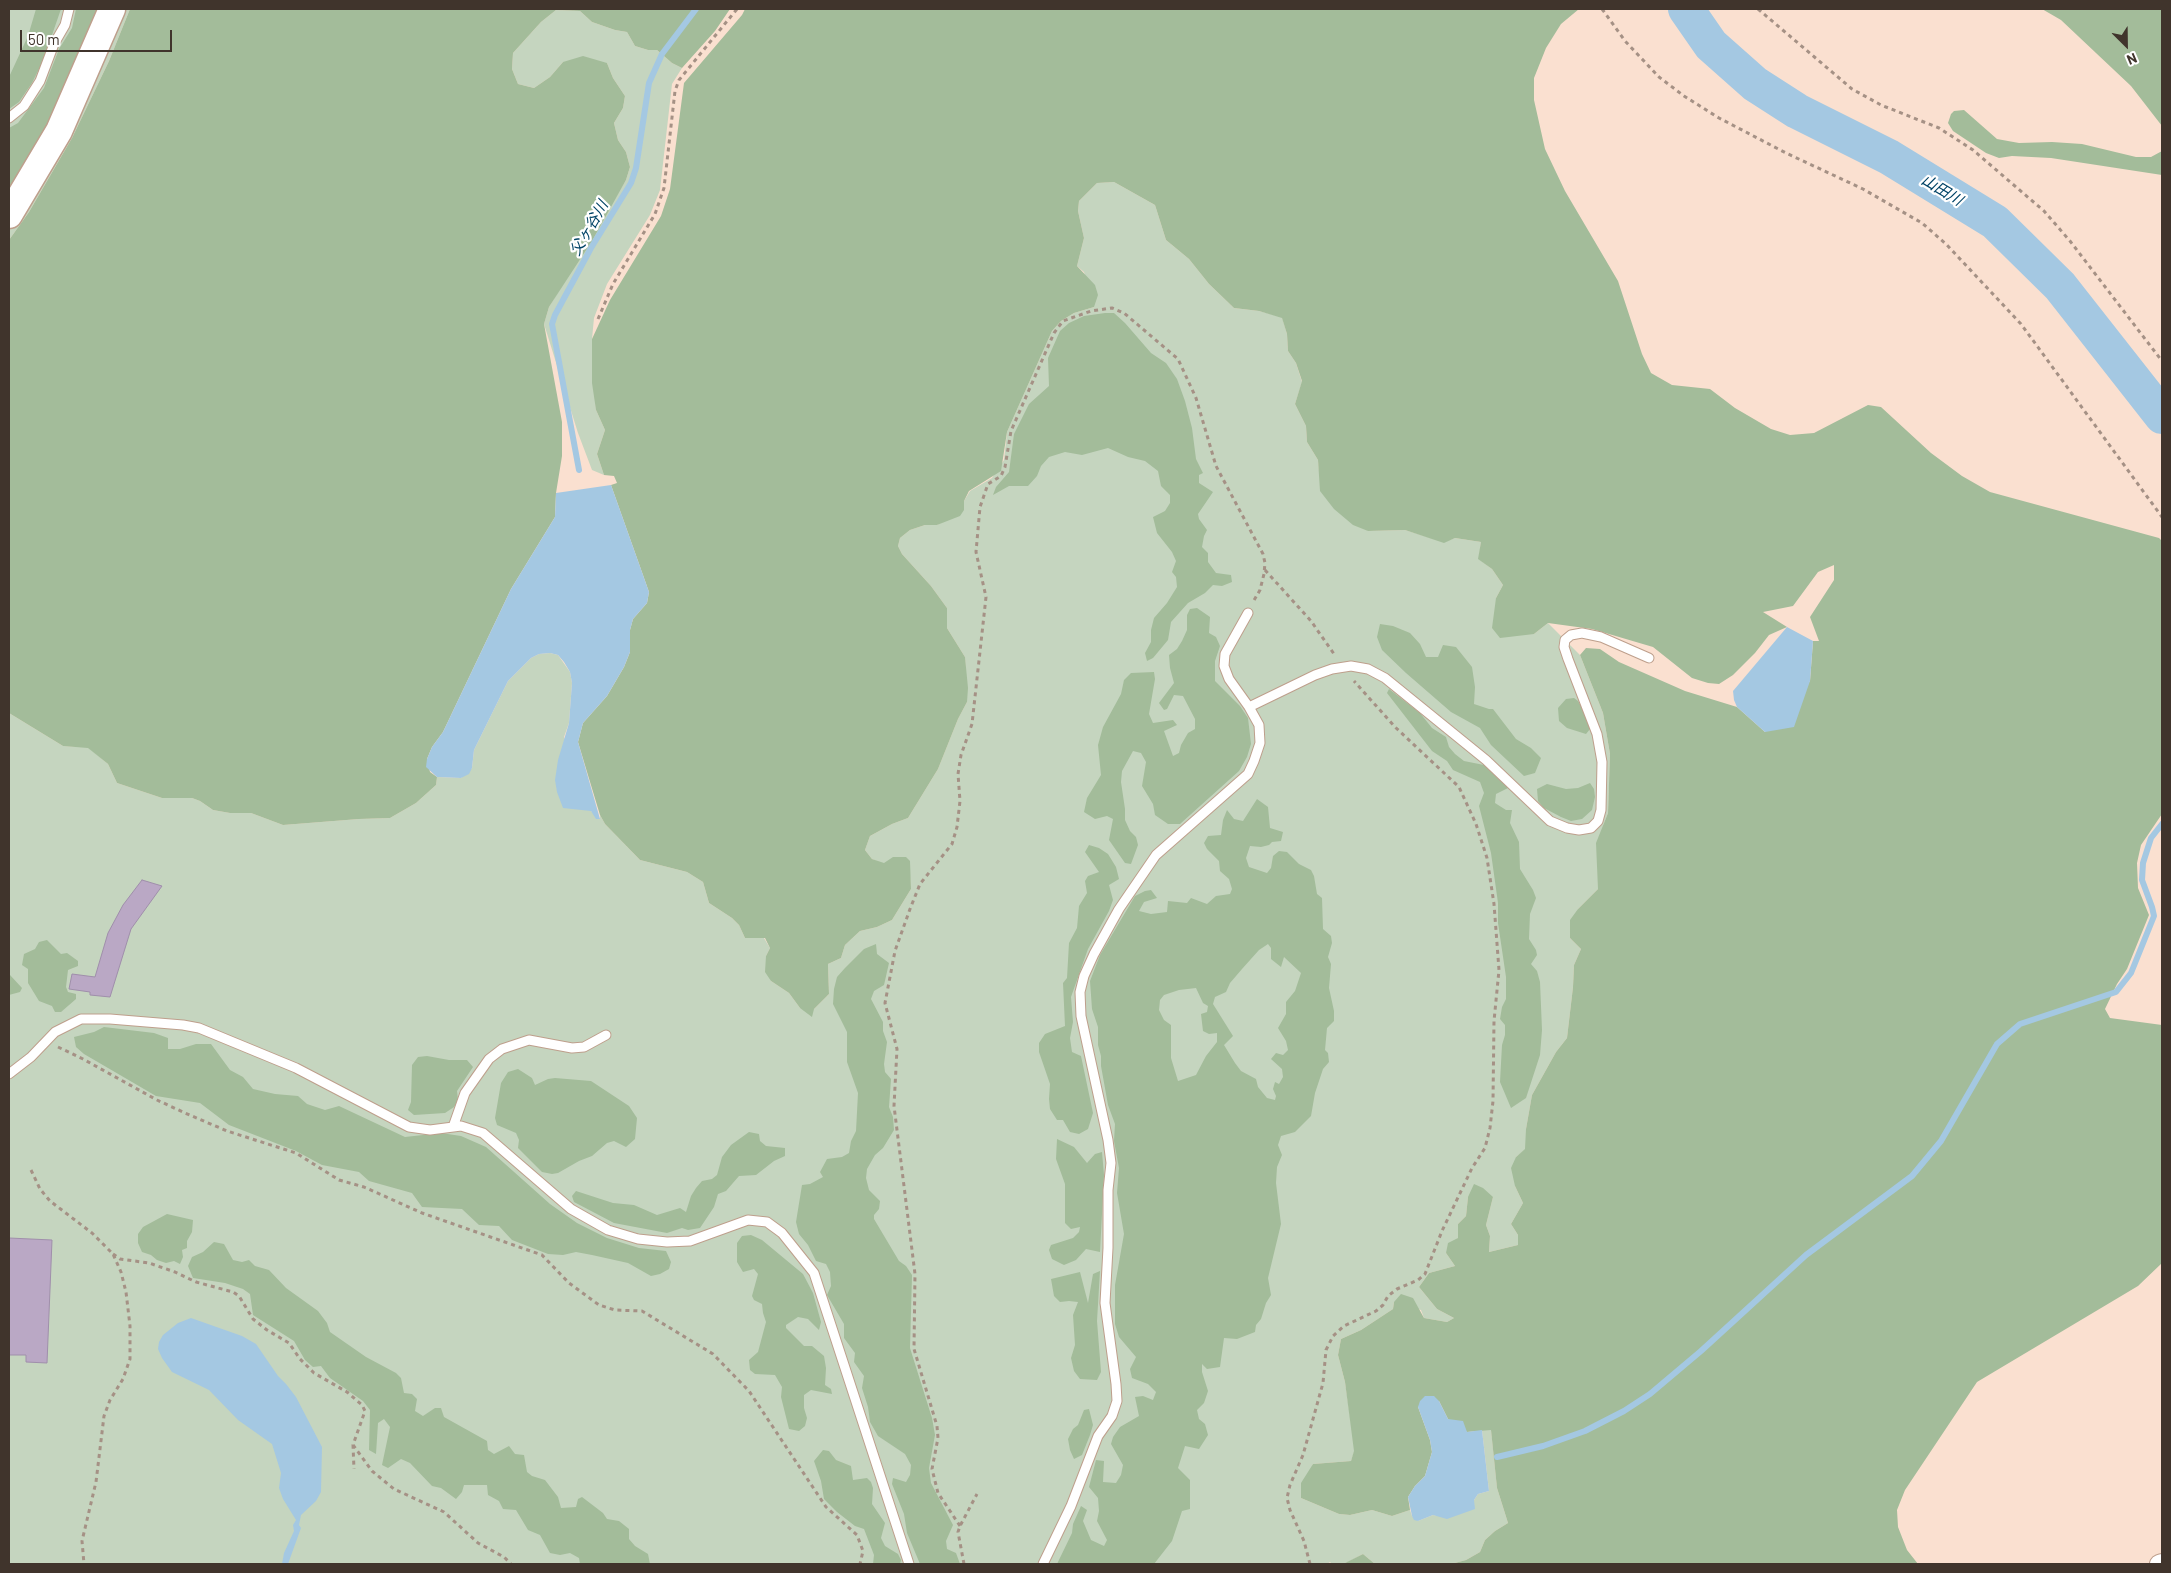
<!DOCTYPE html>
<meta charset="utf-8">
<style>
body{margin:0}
#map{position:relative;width:2171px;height:1573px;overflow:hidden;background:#fae0d0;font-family:Barlow,sans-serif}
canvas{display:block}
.frame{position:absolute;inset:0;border:10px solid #40342c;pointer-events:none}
.north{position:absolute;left:2101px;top:20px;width:50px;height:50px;-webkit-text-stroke:4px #fff;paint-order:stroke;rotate:157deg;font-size:14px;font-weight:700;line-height:20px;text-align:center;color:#40342c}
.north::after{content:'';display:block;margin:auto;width:18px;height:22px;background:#40342c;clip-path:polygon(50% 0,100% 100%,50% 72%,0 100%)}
.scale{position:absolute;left:20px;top:30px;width:152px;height:22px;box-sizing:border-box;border:2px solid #40342c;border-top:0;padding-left:6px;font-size:15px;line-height:18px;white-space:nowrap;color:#40342c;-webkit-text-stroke:4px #fff;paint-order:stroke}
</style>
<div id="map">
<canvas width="2171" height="1573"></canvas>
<div class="frame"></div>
<div class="north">N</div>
<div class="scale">50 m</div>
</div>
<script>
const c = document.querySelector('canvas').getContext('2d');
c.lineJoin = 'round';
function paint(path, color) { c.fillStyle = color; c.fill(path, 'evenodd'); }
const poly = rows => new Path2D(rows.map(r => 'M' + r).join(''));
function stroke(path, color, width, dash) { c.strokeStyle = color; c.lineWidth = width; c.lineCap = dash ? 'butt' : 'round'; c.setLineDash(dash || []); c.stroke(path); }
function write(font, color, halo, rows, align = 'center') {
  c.font = font + ' Barlow,"Noto Sans JP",sans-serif'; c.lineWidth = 4.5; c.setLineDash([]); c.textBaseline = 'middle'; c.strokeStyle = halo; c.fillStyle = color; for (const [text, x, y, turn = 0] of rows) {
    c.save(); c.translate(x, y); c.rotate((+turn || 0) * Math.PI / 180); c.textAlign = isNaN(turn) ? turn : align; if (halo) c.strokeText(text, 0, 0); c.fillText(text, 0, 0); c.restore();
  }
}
paint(poly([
 [9,9,130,9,109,61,72,138,29,212,9,240],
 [556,10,580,11,592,22,615,30,627,32,635,46,648,50,657,50,672,63,682,68,672,84,660,190,650,215,607,284,594,318,592,339,596,410,605,430,597,454,604,475,592,470,578,433,544,324,549,307,626,180,630,167,626,152,618,140,614,123,623,108,625,96,613,78,607,63,563,62,550,77,534,88,518,84,512,69,513,53,541,22],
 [1114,182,1155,205,1166,240,1189,259,1209,284,1234,308,1259,311,1282,317,1287,334,1288,351,1296,363,1302,382,1295,404,1306,426,1307,442,1318,460,1319,471,1368,531,1405,530,1444,542,1455,538,1481,542,1479,559,1492,569,1503,585,1496,598,1534,634,1548,623,1580,655,1603,713,1610,754,1609,787,1608,813,1603,826,1598,889,1578,909,1570,938,1581,949,1574,965,1573,987,1567,1038,1556,1052,1532,1095,1526,1129,1526,1149,1516,1157,1515,1186,1523,1203,1511,1224,1518,1235,1518,1245,1489,1252,1490,1236,1486,1225,1493,1197,1468,1197,1466,1216,1458,1224,1458,1238,1446,1253,1455,1266,1429,1273,1419,1287,1437,1309,1454,1318,1447,1322,1424,1318,1421,1310,1394,1302,1393,1309,1361,1330,1341,1339,1338,1355,1345,1382,1355,1450,1351,1461,1313,1464,1301,1498,1339,1514,1350,1515,1372,1510,1392,1516,1410,1510,1412,1516,1418,1521,1433,1515,1440,1516,1474,1500,1478,1494,1489,1491,1482,1430,1491,1429,1497,1488,1508,1523,1495,1531,1485,1540,1480,1552,1466,1560,1451,1564,1375,1564,1363,1554,1344,1564,1332,1564,1330,1562,1327,1564,9,1564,9,713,63,746,88,747,108,764,117,783,162,798,192,798,200,801,213,810,230,813,251,813,283,825,359,819,390,818,416,803,436,785,437,777,461,778,472,768,474,750,508,681,531,658,539,654,550,653,558,655,570,672,572,683,569,723,564,737,591,811,600,819,600,815,605,824,640,860,687,872,703,882,709,903,732,918,739,925,745,938,764,938,770,948,766,956,771,981,789,993,800,1008,814,1009,829,994,828,964,841,958,845,945,860,931,877,927,892,920,911,889,910,876,872,859,865,850,870,836,892,824,908,818,938,769,958,719,967,702,965,657,947,628,947,608,931,586,902,554,898,546,900,538,910,530,925,525,937,525,964,509,964,501,970,491,992,478,1004,460,1007,432,1052,331,1061,321,1074,313,1094,307,1084,272,1077,266,1084,238,1078,211,1079,201,1097,183]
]), '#c5d5bf');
paint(poly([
 [36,9,61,9,43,61,32,83,19,102,9,109,9,77,28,36],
 [76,9,101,9,52,123,9,196,9,128,18,123,44,88,59,49,72,28],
 [130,9,730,9,715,31,682,68,672,63,657,50,648,50,635,46,627,32,615,30,592,22,580,11,556,10,541,22,513,53,512,69,518,84,534,88,550,77,563,62,583,56,607,63,613,78,625,96,623,108,614,123,618,140,626,152,630,167,626,180,592,241,549,307,544,324,562,422,562,456,556,493,555,517,511,589,443,732,432,747,427,759,430,772,437,777,436,785,416,803,390,818,359,819,283,825,251,813,230,813,213,810,200,801,192,798,162,798,117,783,108,764,88,748,63,746,9,713,9,240,29,212,72,138,109,61],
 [745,9,1579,9,1561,24,1546,48,1534,78,1534,100,1545,149,1565,191,1618,281,1642,354,1651,373,1672,385,1710,389,1735,408,1771,429,1790,435,1814,433,1868,405,1881,407,1931,453,1962,476,1990,492,2159,538,2162,541,2162,814,2141,845,2137,863,2138,888,2149,915,2127,969,2117,984,2105,1009,2110,1018,2162,1025,2162,1263,2138,1286,1977,1382,1905,1490,1897,1510,1898,1527,1907,1550,1918,1564,1451,1564,1466,1560,1480,1552,1485,1540,1495,1531,1508,1523,1497,1488,1491,1430,1467,1432,1448,1419,1439,1401,1418,1407,1430,1440,1432,1452,1425,1476,1415,1486,1408,1497,1410,1510,1392,1516,1372,1510,1350,1515,1339,1514,1301,1498,1301,1483,1313,1464,1351,1461,1354,1451,1345,1382,1338,1355,1341,1339,1361,1330,1393,1309,1394,1302,1401,1294,1413,1298,1424,1318,1447,1322,1454,1318,1437,1309,1419,1287,1429,1273,1455,1266,1446,1253,1448,1243,1458,1238,1458,1224,1466,1216,1468,1197,1474,1184,1483,1188,1493,1197,1486,1225,1490,1236,1489,1252,1518,1245,1518,1235,1511,1224,1523,1203,1515,1186,1511,1168,1516,1157,1525,1149,1526,1129,1532,1095,1556,1052,1567,1038,1573,987,1574,965,1581,949,1570,938,1570,920,1578,909,1598,889,1596,843,1608,813,1610,754,1603,713,1580,655,1586,648,1600,649,1619,662,1685,691,1737,707,1765,732,1810,681,1813,641,1819,641,1810,617,1834,580,1834,565,1818,572,1793,606,1763,612,1787,627,1769,635,1755,653,1733,675,1719,684,1708,683,1692,678,1653,647,1592,629,1548,623,1534,634,1500,638,1492,628,1496,598,1503,585,1492,569,1478,559,1481,542,1455,538,1444,543,1405,530,1368,531,1353,525,1334,509,1320,491,1318,460,1307,442,1306,426,1295,404,1302,381,1296,363,1288,351,1287,334,1282,318,1259,311,1234,308,1209,284,1189,259,1166,240,1155,205,1114,182,1097,183,1079,201,1078,211,1084,238,1077,266,1095,285,1098,295,1094,307,1074,313,1061,321,1052,331,1007,432,1001,471,969,491,964,501,964,510,960,516,937,525,925,525,910,530,900,538,898,546,902,554,931,586,947,608,947,628,965,657,968,688,967,702,958,719,938,769,908,818,892,824,870,836,865,850,872,859,884,863,893,857,906,857,910,861,911,889,892,920,877,927,860,931,845,945,841,958,828,964,829,994,814,1009,812,1017,800,1008,789,993,771,981,765,972,766,956,770,948,765,938,745,938,739,925,732,918,709,903,703,882,687,872,640,860,605,824,600,815,578,742,583,723,607,696,624,667,630,652,630,630,633,619,647,603,649,592,611,485,617,483,614,476,604,475,597,454,605,430,596,410,592,383,592,339,610,300,661,216,670,189,684,83,742,15],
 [2042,9,2162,9,2162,126,2131,86,2061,20],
 [1964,110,1997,139,2019,143,2052,142,2082,144,2136,157,2151,157,2162,151,2162,175,2051,158,2012,156,1999,158,1986,153,1953,131,1948,123,1951,114,1954,111],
 [1105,313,1114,313,1125,323,1151,353,1166,363,1177,379,1185,401,1192,428,1196,459,1203,473,1199,475,1199,483,1213,492,1198,514,1199,519,1207,530,1204,536,1202,547,1208,553,1208,562,1216,573,1231,575,1232,582,1222,586,1213,585,1205,593,1188,603,1171,622,1168,640,1153,658,1147,661,1145,653,1151,642,1151,630,1154,618,1167,603,1177,587,1176,577,1172,572,1176,561,1172,552,1157,533,1153,517,1165,511,1170,503,1170,495,1161,486,1158,471,1145,461,1128,457,1108,448,1082,455,1065,452,1049,457,1041,466,1037,476,1028,486,1009,486,993,495,996,487,1009,472,1014,434,1029,404,1049,386,1048,358,1060,331,1069,323,1084,316],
 [1197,608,1210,617,1209,633,1216,637,1220,646,1215,661,1215,681,1240,706,1248,718,1251,744,1247,757,1239,771,1180,824,1168,824,1155,815,1153,804,1142,786,1146,762,1141,753,1133,751,1122,771,1121,782,1125,809,1125,820,1130,831,1136,837,1138,845,1131,864,1125,863,1109,840,1113,819,1107,816,1095,819,1084,812,1087,798,1101,775,1098,745,1103,727,1121,694,1124,680,1131,673,1154,672,1155,679,1149,714,1153,723,1173,720,1177,725,1164,731,1173,756,1179,753,1181,745,1188,733,1195,729,1195,719,1183,696,1174,695,1167,709,1164,710,1159,703,1174,683,1170,668,1169,655,1177,649,1182,641,1187,630,1187,615,1190,609],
 [1380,624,1393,626,1410,633,1420,644,1426,657,1438,657,1443,645,1456,647,1472,667,1475,687,1474,704,1489,709,1493,709,1516,739,1531,748,1541,758,1535,773,1524,776,1491,745,1480,728,1451,712,1406,673,1382,650,1377,637],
 [1389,689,1420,713,1432,728,1446,737,1449,747,1455,754,1464,761,1484,765,1508,788,1496,794,1495,803,1506,810,1512,810,1510,823,1519,842,1520,869,1533,890,1536,898,1530,914,1529,939,1536,950,1537,955,1531,964,1537,971,1540,982,1542,1030,1540,1055,1526,1098,1511,1108,1500,1082,1502,1045,1505,1035,1505,1025,1500,1019,1502,1007,1506,999,1506,977,1498,923,1498,903,1491,853,1479,806,1484,793,1480,782,1453,770,1447,761,1432,751,1387,693],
 [1574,698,1578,701,1585,713,1590,729,1586,734,1567,728,1559,721,1558,708,1566,699],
 [1590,783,1594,789,1595,797,1592,810,1582,819,1571,821,1561,817,1544,808,1538,801,1537,789,1547,784,1566,789,1578,788],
 [1257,799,1268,807,1270,828,1283,832,1281,841,1272,842,1269,845,1261,847,1250,846,1246,858,1249,867,1267,873,1271,868,1273,856,1279,851,1287,852,1299,864,1311,870,1314,876,1317,894,1322,898,1323,929,1331,936,1332,943,1328,957,1331,964,1329,988,1334,1011,1334,1021,1327,1028,1325,1050,1328,1053,1329,1062,1323,1069,1315,1093,1311,1116,1295,1132,1281,1136,1278,1145,1282,1155,1277,1167,1276,1183,1281,1224,1268,1278,1271,1295,1266,1303,1261,1319,1256,1325,1255,1332,1237,1339,1224,1338,1220,1367,1207,1369,1202,1364,1202,1372,1208,1391,1204,1403,1197,1410,1199,1419,1205,1424,1208,1435,1199,1449,1185,1446,1178,1468,1190,1480,1190,1509,1182,1511,1172,1541,1154,1564,1057,1564,1072,1533,1073,1524,1081,1506,1087,1510,1083,1521,1091,1540,1104,1546,1107,1540,1097,1521,1099,1511,1098,1498,1089,1487,1096,1460,1104,1461,1103,1482,1116,1483,1121,1475,1123,1465,1111,1444,1113,1437,1120,1427,1139,1416,1135,1397,1143,1396,1153,1400,1156,1392,1148,1384,1132,1378,1130,1369,1136,1357,1119,1337,1115,1324,1115,1285,1124,1234,1117,1193,1119,1168,1114,1141,1115,1124,1108,1105,1101,1066,1101,1056,1098,1045,1098,1027,1092,1009,1090,981,1100,955,1135,896,1145,891,1151,890,1157,898,1144,902,1139,911,1151,914,1167,912,1168,901,1187,903,1191,898,1207,904,1216,896,1230,894,1232,889,1229,879,1220,871,1219,861,1207,849,1204,843,1208,836,1221,835,1223,820,1227,810,1234,819,1243,821],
 [1268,944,1271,948,1271,959,1281,967,1284,957,1301,973,1295,991,1286,1002,1286,1014,1278,1028,1286,1041,1288,1050,1283,1055,1276,1053,1271,1059,1282,1069,1283,1077,1279,1084,1275,1082,1273,1089,1276,1096,1275,1100,1267,1098,1258,1087,1256,1079,1241,1071,1235,1063,1224,1045,1233,1036,1213,1004,1215,997,1226,992,1230,983,1242,969,1259,950],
 [1196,988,1203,1003,1208,1006,1207,1012,1201,1014,1203,1031,1209,1034,1217,1033,1217,1042,1206,1056,1196,1075,1178,1081,1171,1058,1171,1025,1164,1020,1159,1010,1160,1000,1164,995,1179,990],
 [1089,845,1099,848,1108,854,1116,867,1119,879,1109,885,1113,900,1109,911,1088,949,1071,997,1073,1022,1070,1038,1072,1052,1081,1056,1093,1113,1088,1129,1079,1134,1070,1132,1063,1120,1057,1120,1050,1109,1049,1099,1050,1084,1039,1052,1039,1043,1045,1034,1065,1026,1063,983,1067,978,1069,943,1077,928,1079,906,1087,893,1085,881,1088,876,1099,872,1085,852],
 [47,940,61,954,67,953,78,961,78,966,68,970,66,987,68,992,76,994,76,999,61,1012,55,1012,52,1006,39,1001,28,983,28,969,22,965,24,954,35,949,39,942],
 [876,944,877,954,889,963,884,985,874,991,871,999,883,1022,883,1031,887,1042,884,1064,885,1072,891,1079,889,1107,893,1117,894,1130,883,1148,875,1155,867,1169,866,1178,869,1190,880,1201,879,1209,874,1215,874,1219,899,1261,906,1266,912,1275,910,1348,932,1418,935,1435,929,1468,931,1483,953,1525,946,1541,947,1549,956,1553,960,1564,920,1564,907,1533,904,1514,892,1484,893,1478,906,1482,910,1475,911,1465,905,1454,878,1436,870,1422,868,1407,862,1388,864,1376,854,1362,855,1353,844,1338,844,1324,827,1295,831,1286,830,1272,826,1264,816,1261,808,1245,799,1234,796,1222,802,1185,810,1184,823,1177,820,1172,827,1159,842,1157,849,1153,851,1141,856,1131,858,1093,847,1062,847,1032,833,1004,834,989,837,977,845,968,864,949],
 [10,975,22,988,20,992,9,995],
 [104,1027,154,1033,168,1038,168,1049,180,1049,196,1044,211,1044,230,1070,243,1077,253,1089,275,1094,298,1096,307,1104,325,1110,339,1106,405,1137,441,1133,461,1136,486,1147,550,1204,577,1223,607,1238,639,1248,666,1251,671,1262,669,1269,660,1274,651,1276,628,1263,592,1255,576,1252,563,1255,548,1254,512,1240,499,1226,479,1225,462,1209,422,1207,412,1193,369,1181,359,1172,322,1165,296,1151,229,1125,200,1103,156,1096,84,1054,76,1047,74,1037,94,1032],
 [427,1056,449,1060,467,1060,473,1067,457,1091,458,1100,454,1107,445,1113,414,1115,408,1110,411,1102,412,1065,418,1057],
 [518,1069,532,1078,535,1085,548,1079,555,1078,591,1081,629,1106,637,1118,635,1139,626,1147,614,1141,607,1143,592,1156,579,1161,558,1173,552,1174,542,1172,518,1148,519,1140,516,1133,497,1125,495,1118,501,1083,508,1072],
 [749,1132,759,1134,760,1141,766,1146,785,1148,785,1156,774,1161,756,1175,739,1176,726,1191,718,1194,714,1207,700,1228,688,1230,682,1228,667,1233,614,1223,574,1202,572,1196,576,1191,613,1203,634,1205,657,1215,680,1208,686,1212,691,1196,696,1188,702,1181,712,1179,717,1175,722,1157,731,1145],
 [1057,1139,1074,1147,1087,1163,1095,1154,1102,1152,1104,1175,1100,1252,1086,1249,1076,1260,1064,1265,1052,1259,1049,1250,1051,1245,1073,1238,1079,1232,1080,1227,1071,1229,1065,1223,1065,1184,1056,1159],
 [167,1214,193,1220,192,1232,187,1241,187,1248,182,1250,183,1257,180,1264,174,1261,166,1263,157,1260,151,1255,142,1252,138,1243,138,1234,143,1227],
 [751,1235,762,1240,803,1274,813,1293,821,1322,819,1330,808,1319,798,1317,786,1325,786,1328,804,1346,812,1346,824,1356,826,1368,825,1385,831,1389,832,1394,811,1390,804,1395,804,1408,807,1418,805,1426,799,1431,789,1429,781,1397,782,1387,775,1375,755,1374,750,1370,749,1360,758,1352,766,1322,763,1313,762,1304,754,1300,752,1296,758,1274,754,1269,743,1272,737,1262,737,1243,742,1236],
 [214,1242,224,1244,233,1260,242,1262,249,1260,255,1266,269,1270,286,1288,318,1311,327,1323,330,1332,366,1357,396,1373,401,1378,404,1393,412,1394,417,1399,415,1411,423,1416,435,1408,441,1408,444,1417,487,1441,488,1450,494,1454,509,1446,515,1454,524,1455,527,1472,532,1476,545,1480,558,1497,561,1508,576,1507,578,1499,582,1497,603,1513,607,1519,619,1521,629,1529,629,1539,635,1546,648,1554,650,1564,580,1564,579,1558,570,1553,560,1555,550,1553,540,1535,528,1530,516,1510,503,1509,499,1501,488,1495,487,1485,464,1485,462,1492,456,1499,441,1488,432,1486,410,1463,401,1459,388,1468,382,1465,390,1427,384,1419,378,1423,376,1454,369,1450,370,1410,363,1401,330,1378,321,1366,313,1367,305,1360,294,1341,253,1315,250,1294,243,1289,225,1283,193,1278,188,1266,192,1257,203,1252],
 [1100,1271,1097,1321,1101,1372,1097,1380,1080,1379,1074,1371,1071,1358,1075,1345,1073,1315,1078,1302,1069,1301,1060,1302,1054,1296,1051,1279,1080,1272,1088,1303,1093,1274],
 [1089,1409,1093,1425,1090,1435,1082,1455,1074,1459,1070,1450,1068,1439,1073,1429,1078,1425,1084,1410],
 [823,1450,829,1451,836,1460,851,1466,853,1480,867,1478,871,1482,873,1488,872,1504,885,1523,881,1538,885,1546,898,1554,901,1560,900,1564,873,1564,874,1555,864,1529,855,1526,837,1512,824,1499,821,1481,814,1461],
 [1363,1554,1375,1564,1344,1564,1347,1562]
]), '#a3bc9a');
paint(poly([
 [611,485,649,592,647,603,633,619,630,630,630,652,624,667,607,696,583,723,578,742,600,819,596,819,591,811,563,808,557,792,555,780,558,760,569,723,572,683,570,672,564,662,558,655,550,653,539,654,531,658,508,681,474,750,472,768,469,774,461,778,437,777,426,767,427,759,432,747,443,732,511,589,555,517,556,493],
 [1787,627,1813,641,1810,681,1794,727,1765,732,1737,707,1734,700,1733,691],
 [191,1318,242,1336,256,1344,278,1376,286,1384,296,1397,322,1447,321,1492,316,1501,301,1515,299,1525,301,1528,288,1564,282,1564,284,1553,294,1531,293,1525,296,1520,283,1499,279,1488,281,1473,272,1444,238,1420,209,1390,172,1372,162,1358,158,1349,159,1342,163,1335,178,1323],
 [1425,1396,1434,1396,1439,1401,1448,1419,1463,1421,1467,1432,1482,1430,1489,1491,1478,1494,1474,1500,1475,1509,1447,1519,1433,1515,1418,1521,1414,1520,1412,1516,1408,1497,1415,1486,1425,1476,1432,1452,1430,1440,1418,1407,1420,1401]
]), '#a4c8e2');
stroke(poly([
 [579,470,552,324,555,315,591,248,631,183,636,168,649,83,662,54,696,9],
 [1497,1457,1543,1446,1585,1431,1624,1411,1650,1394,1701,1351,1806,1255,1912,1176,1941,1141,1997,1044,2020,1024,2116,992,2131,973,2154,916,2152,907,2142,880,2143,863,2151,838,2162,824]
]), '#a4c8e2', 6);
stroke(poly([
 [1686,9,1711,45,1755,84,1797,111,1889,157,1995,222,2060,286,2162,416]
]), '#a4c8e2', 36);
const building = poly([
 [142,880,162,886,131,929,110,997,90,995,90,992,69,989,72,974,95,977,108,933,123,905,142,880],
 [9,1238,52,1240,47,1363,26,1362,26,1355,9,1355,9,1238]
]);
paint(building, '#baa8c5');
stroke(building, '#a08fab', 1);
const lane = poly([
 [9,118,24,106,40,81,54,44,65,25,69,9],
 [1249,707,1315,675,1332,669,1351,666,1368,669,1385,678,1486,760,1550,821,1567,828,1579,830,1591,828,1598,821,1601,810,1602,762,1597,734,1568,659,1564,647,1565,640,1571,635,1582,633,1601,637,1649,658],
 [9,1074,31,1057,55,1032,81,1019,110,1019,183,1025,199,1028,296,1068,409,1127,430,1130,461,1126,483,1133,571,1209,608,1230,638,1239,667,1242,690,1241,748,1220,767,1222,782,1233,814,1273,909,1564],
 [453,1127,465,1093,489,1059,502,1049,529,1040,572,1048,584,1047,606,1035],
 [1043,1564,1071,1506,1098,1436,1112,1416,1117,1401,1116,1384,1105,1303,1108,1248,1108,1190,1111,1163,1108,1140,1081,1016,1080,992,1084,976,1094,954,1119,909,1156,855,1248,774,1254,761,1260,743,1259,725,1249,707,1229,679,1224,666,1225,654,1248,613]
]);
const street = poly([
 [2159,1564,2162,1563]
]);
const secondary = poly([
 [9,215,59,131,112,9]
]);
stroke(lane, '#be9f8c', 11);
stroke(street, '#be9f8c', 20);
stroke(secondary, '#be9f8c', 29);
stroke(poly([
 [1602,9,1625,41,1659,77,1684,96,1719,118,1786,153,1863,189,1922,223,1946,244,2021,324,2162,517],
 [1758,9,1852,89,1881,105,1939,128,1973,150,2044,211,2070,241,2162,361],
 [598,319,613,284,655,214,664,188,675,91,679,80,737,9],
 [1265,570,1311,621,1334,654],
 [58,1047,83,1059,157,1100,185,1113,227,1131,296,1153,339,1180,364,1187,422,1213,542,1255,569,1283,599,1305,615,1310,642,1311,713,1354,749,1391,826,1507,857,1535,863,1551,860,1564],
 [31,1170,40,1189,50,1201,92,1233,113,1254,121,1272,126,1292,130,1326,130,1359,123,1379,110,1400,104,1416,96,1482,82,1541,84,1564],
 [113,1254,120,1259,149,1263,175,1272,196,1282,233,1292,239,1296,253,1319,267,1330,289,1343,300,1359,314,1373,347,1392,362,1405,365,1411,353,1445,354,1469],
 [353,1445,372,1471,394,1489,444,1512,478,1543,504,1557,511,1564],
 [960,1526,938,1493,932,1469,938,1438,937,1426,914,1349,915,1274,894,1106,897,1049,885,1003,895,951,910,909,920,884,952,844,957,827,960,801,958,774,961,755,972,724,986,597,976,552,980,507,988,484,1001,476,1005,467,1011,431,1054,333,1063,321,1091,311,1112,308,1124,313,1178,359,1196,398,1216,466,1263,554,1265,563,1264,574,1260,590,1253,602],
 [964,1564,958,1532,960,1526,977,1494],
 [1310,1564,1304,1541,1290,1510,1287,1498,1290,1485,1303,1455,1323,1383,1326,1350,1333,1336,1344,1326,1376,1311,1383,1305,1388,1296,1397,1289,1418,1280,1425,1274,1442,1231,1472,1168,1485,1148,1490,1128,1493,1101,1494,1021,1499,970,1494,904,1487,858,1476,824,1459,787,1395,727,1354,681]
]), '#a59185', 3, [4, 4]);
stroke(lane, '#fff', 9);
stroke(street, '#fff', 18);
stroke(secondary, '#fff', 26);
write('italic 15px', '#014366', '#fff', [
 ["山田川",1942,190,31],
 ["父ヶ谷川",589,228,-60]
]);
</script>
